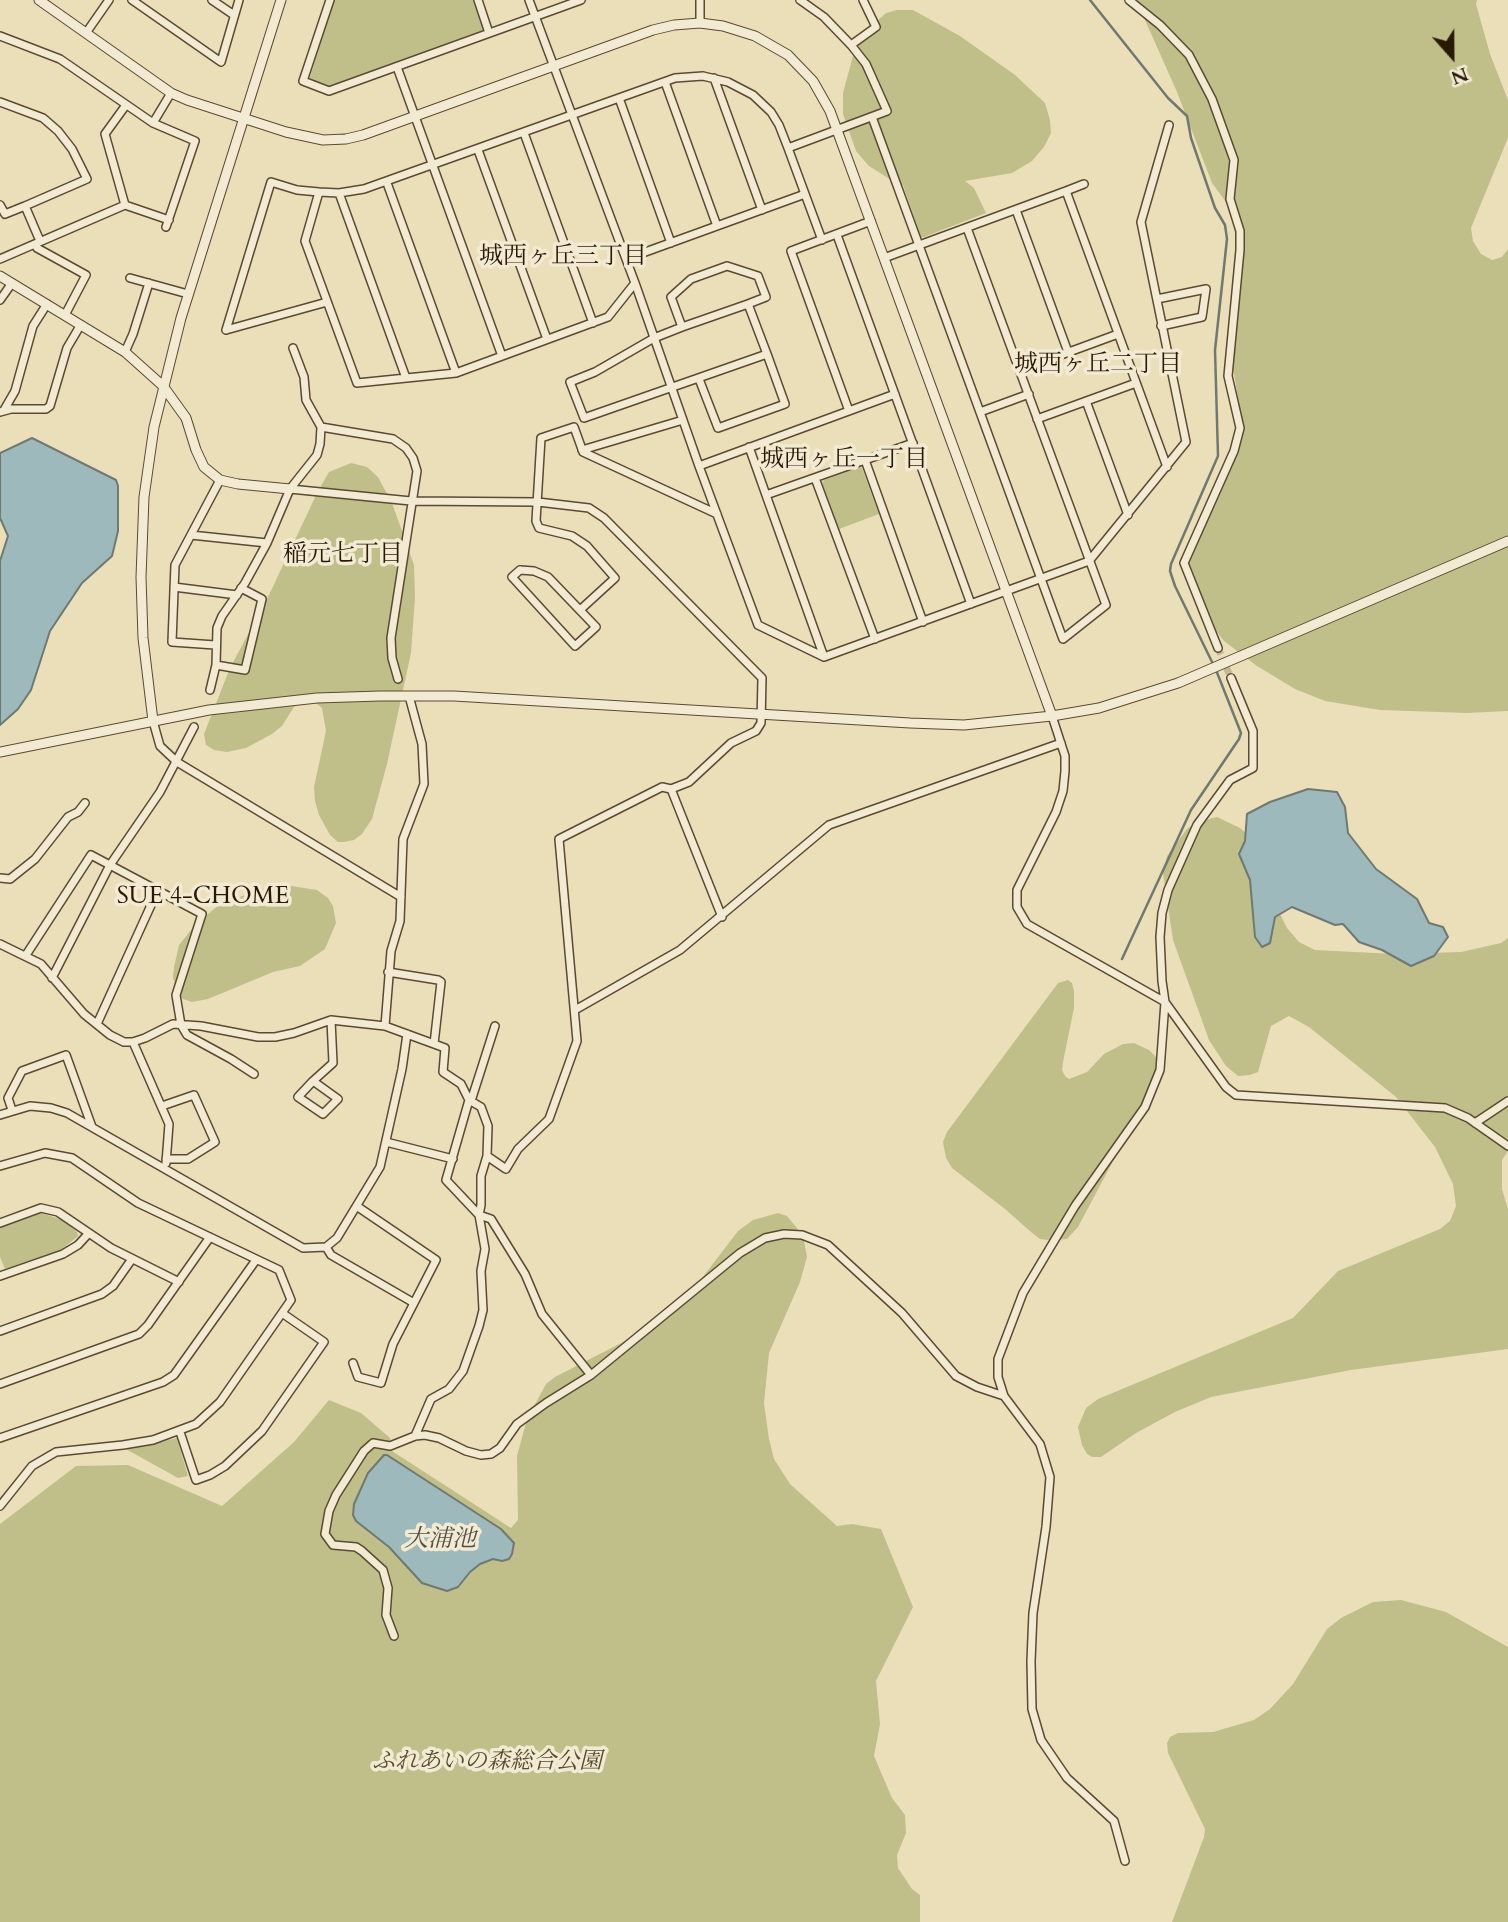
<!DOCTYPE html>
<meta charset="utf-8">
<style>
body{margin:0}
#map{position:relative;width:1508px;height:1922px;overflow:hidden;background:#ebdfba;font-family:Cardo,serif}
canvas{display:block}
.north{position:absolute;left:1417px;top:21px;width:70px;height:70px;-webkit-text-stroke:5px #f2ead2;paint-order:stroke;rotate:159deg;font-size:19px;font-weight:700;line-height:28px;text-align:center;color:#291903}
.north::after{content:'';display:block;margin:auto;width:24px;height:32px;background:#291903;clip-path:polygon(50% 0,100% 100%,50% 72%,0 100%)}
</style>
<div id="map">
<canvas width="1508" height="1922"></canvas>
<div class="north">N</div>
</div>
<script>
const c = document.querySelector('canvas').getContext('2d');
c.lineJoin = 'round';
function paint(path, color) { c.fillStyle = color; c.fill(path, 'evenodd'); }
const poly = rows => new Path2D(rows.map(r => 'M' + r).join(''));
function stroke(path, color, width, dash) { c.strokeStyle = color; c.lineWidth = width; c.lineCap = dash ? 'butt' : 'round'; c.setLineDash(dash || []); c.stroke(path); }
function write(font, color, halo, rows, align = 'center') {
  c.font = font + ' Cardo,"Noto Serif JP",serif'; c.lineWidth = 7; c.setLineDash([]); c.textBaseline = 'middle'; c.strokeStyle = halo; c.fillStyle = color; for (const [text, x, y, turn = 0] of rows) {
    c.save(); c.translate(x, y); c.rotate((+turn || 0) * Math.PI / 180); c.textAlign = isNaN(turn) ? turn : align; if (halo) c.strokeText(text, 0, 0); c.fillText(text, 0, 0); c.restore();
  }
}
paint(poly([
 [334,0,473,0,484,29,482,32,331,87,311,81,310,77],
 [1136,0,1477,0,1476,4,1490,54,1508,100,1508,138,1471,228,1473,241,1481,254,1492,260,1502,257,1508,249,1508,711,1467,713,1380,710,1325,701,1295,689,1257,666,1224,641,1207,619,1187,561,1233,460,1241,418,1231,353,1243,248,1237,217,1212,183,1177,92],
 [897,10,913,10,960,36,1015,75,1045,103,1050,120,1051,133,1044,147,1032,161,1012,173,965,181,974,188,986,213,924,237,921,237,903,185,896,183,869,166,856,151,843,114,843,93,854,52,877,21,886,13],
 [351,463,367,467,378,477,392,503,414,565,415,597,411,653,387,764,372,819,362,834,354,840,344,842,338,842,330,835,319,815,315,801,314,787,326,731,322,708,313,701,304,701,294,707,282,726,272,734,246,748,227,752,214,750,206,745,204,734,230,668,268,597,318,491,329,472],
 [860,467,862,468,879,514,839,529,822,483,824,480],
 [1217,817,1240,828,1254,840,1277,908,1287,928,1299,942,1315,950,1395,954,1461,952,1501,943,1508,938,1508,1151,1502,1160,1502,1189,1508,1209,1508,1349,1351,1370,1211,1397,1175,1412,1136,1433,1101,1457,1092,1457,1087,1454,1082,1445,1078,1427,1086,1408,1098,1399,1293,1318,1338,1271,1440,1229,1450,1221,1456,1206,1453,1184,1435,1147,1396,1097,1309,1027,1289,1016,1271,1026,1258,1072,1250,1075,1238,1076,1226,1066,1209,1040,1173,940,1163,873,1167,856,1187,829,1197,822],
 [285,885,317,890,328,898,333,906,336,923,325,949,300,966,273,972,208,999,192,1002,183,999,179,995,173,978,174,967,179,945,195,925,220,904,271,886],
 [1068,980,1072,983,1074,991,1074,1008,1063,1062,1062,1070,1065,1076,1069,1079,1087,1072,1104,1054,1123,1044,1134,1043,1149,1050,1159,1060,1162,1069,1078,1227,1067,1239,1048,1240,1040,1239,1031,1232,1005,1209,952,1168,946,1158,943,1142,947,1132,1058,983],
 [42,1213,65,1221,77,1232,78,1236,62,1249,5,1269,0,1257,0,1228],
 [778,1213,787,1216,797,1228,804,1241,807,1257,800,1282,769,1353,764,1403,769,1439,774,1459,790,1484,837,1526,852,1524,881,1529,913,1607,876,1681,880,1724,874,1756,892,1798,905,1815,906,1833,897,1855,898,1868,912,1889,920,1895,920,1922,0,1922,0,1524,76,1466,128,1465,222,1506,294,1442,329,1400,361,1413,390,1438,392,1451,511,1528,518,1520,517,1456,527,1419,546,1384,555,1377,625,1341,683,1303,738,1231,753,1220],
 [177,1438,188,1476,178,1478,124,1448,141,1447],
 [1401,1600,1446,1612,1508,1647,1508,1922,1172,1922,1204,1837,1205,1829,1168,1753,1167,1743,1170,1737,1178,1733,1213,1732,1254,1720,1270,1709,1293,1684,1327,1629,1341,1618,1373,1602]
]), '#c0bf8a');
const water = poly([
 [32,438,116,480,118,486,118,531,112,556,82,583,50,631,31,690,18,709,0,725,0,561,8,536,0,518,0,453,32,438],
 [1308,789,1337,792,1345,807,1348,833,1376,869,1417,899,1429,923,1443,927,1448,937,1434,956,1411,966,1382,950,1359,942,1343,924,1335,925,1292,907,1275,917,1270,943,1262,947,1255,937,1250,880,1239,854,1245,841,1247,814,1270,802,1308,789],
 [384,1455,387,1455,501,1529,514,1543,512,1554,509,1559,502,1561,493,1559,480,1564,470,1572,458,1587,447,1591,422,1583,389,1547,356,1521,353,1515,354,1504,368,1473,384,1455]
]);
paint(water, '#9eb9bb');
stroke(water, '#6f7971', 2);
stroke(poly([
 [1090,0,1168,98,1187,116,1191,138,1215,208,1225,225,1227,239,1215,350,1218,456,1171,564,1170,571,1175,586,1213,664],
 [1122,959,1191,810,1239,739,1241,733,1216,670]
]), '#6f7971', 2.5);
stroke(poly([
 [1218,648,1231,678]
]), '#c4b795', 7, [7, 3.5]);
const minor = poly([
 [132,0,221,62,239,0],
 [212,0,234,15],
 [330,0,303,81,329,91,581,0],
 [478,0,489,33],
 [1129,0,1160,25,1189,55,1212,99,1234,160,1230,199,1240,231,1240,250,1228,376,1240,428,1234,451,1184,563,1218,648],
 [700,23,700,0],
 [86,33,109,0],
 [0,36,60,59,153,123,195,141,166,227],
 [851,45,876,27,863,0],
 [397,67,502,356],
 [714,78,762,210],
 [665,82,717,226],
 [619,98,671,243],
 [0,102,43,118,58,131,72,149,87,179,25,206,40,241],
 [872,117,1063,639,1106,605,967,228],
 [153,123,171,93],
 [524,133,593,323],
 [788,148,887,111,866,64,851,45,824,17,800,0],
 [478,150,547,339],
 [387,183,456,373],
 [1066,191,1084,184],
 [319,192,305,241,357,383,456,373,608,317,635,283,529,0],
 [339,193,406,378],
 [0,205,5,214,25,206],
 [125,205,105,134,126,105],
 [1016,210,1068,352],
 [837,235,971,604],
 [35,244,37,248,86,275,65,315],
 [884,258,1066,191,1167,467],
 [0,259,125,205,169,220],
 [626,259,805,194],
 [130,278,188,294],
 [635,283,699,466],
 [1157,299,1206,289,1202,317,1161,326],
 [0,300,12,283],
 [748,304,682,327,671,297,691,279,727,266,758,276,766,297,748,304,767,354],
 [682,327,654,338,595,372,570,382,584,418,767,354,785,404,718,428,699,379],
 [226,330,271,182,297,190,319,192,339,193,364,189,675,78,703,76,728,82,753,95,771,112,779,125,788,148,822,240],
 [226,330,327,302],
 [125,352,133,334,149,283],
 [1020,370,1118,334],
 [895,394,699,466,758,625,824,657,1089,561,1186,442,1141,222,1169,125],
 [1086,401,1128,515],
 [4,410,15,391,33,326,47,304],
 [849,411,791,251,871,221],
 [0,412,11,409,46,409,50,406,67,348,80,326],
 [980,412,1029,394],
 [1037,419,1136,383],
 [321,427,393,439,406,448,413,458,417,471,391,638,392,658,398,679],
 [749,447,766,495,913,443],
 [582,450,683,420],
 [865,460,923,622],
 [815,478,875,639],
 [290,489,411,501,538,502,589,508,604,518,762,678,761,723,756,731,731,743,689,782,671,789,662,787,559,839,577,1041,549,1119,518,1149,506,1169,487,1156,481,1176,481,1205,479,1215,485,1249,481,1271,483,1310,479,1326,463,1371,449,1389,431,1399,415,1436],
 [766,495,824,657],
 [191,535,267,543],
 [520,570,534,571,548,577,596,627,575,646,512,577,520,570],
 [174,587,237,595],
 [580,610,615,578,587,546,572,536,539,528,536,521,541,438,574,427,583,452,717,514],
 [215,645,172,642,175,565,220,480],
 [216,665,245,670,262,599,241,588],
 [210,690,216,665,217,628,222,616,245,583,267,543,290,489,317,455,320,444,321,427,306,400,304,377,293,348],
 [1052,716,1065,756,1065,771,1063,791,1056,812,1017,890,1017,907,1027,924,1165,1002,1226,1087,1236,1095,1445,1108,1468,1118,1508,1146],
 [153,721,160,746,177,762,401,897],
 [671,789,722,917],
 [0,878,10,879,35,859,68,817,78,812,85,803],
 [0,944,41,964,84,1014,110,1035,124,1042,133,1042,145,1038,173,1024,201,1026,258,1037,275,1037,294,1033,331,1020,385,1026,445,1048,443,1072,461,1084,469,1100,446,1180,479,1215,491,1219,525,1274,542,1314,591,1375],
 [26,955,91,855,202,914,176,995,181,1025,187,1035,231,1059,254,1074],
 [388,972,438,980,441,982,434,1044],
 [52,978,110,865,160,792,194,727],
 [575,1010,680,950,829,825,1061,743],
 [97,1024,157,892],
 [385,1026,391,951,400,921,403,839,424,784,422,744,409,696],
 [133,1042,169,1124,166,1163],
 [313,1081,338,1099,323,1114,298,1097,313,1081,333,1063,331,1020],
 [469,1100,481,1107,488,1126,487,1156],
 [471,1101,495,1026],
 [162,1106,194,1095,215,1142,188,1159,166,1159],
 [12,1110,8,1098,22,1071,66,1055,92,1127],
 [0,1115,30,1106,51,1108,67,1113,303,1248,326,1247,337,1238,380,1167,402,1069,407,1034],
 [1475,1123,1508,1101],
 [386,1142,453,1159],
 [0,1166,45,1153,72,1158,138,1203,279,1270,291,1300,220,1402,196,1424,153,1440,123,1445,56,1452,32,1466,0,1506],
 [0,1223,41,1208,58,1212,111,1248,179,1282],
 [326,1247,331,1255,414,1303],
 [0,1276,63,1254,78,1245,89,1233],
 [0,1331,102,1294,113,1286,132,1259],
 [353,1363,358,1377,381,1383,393,1344,436,1260,358,1207],
 [0,1384,139,1334,148,1325,210,1237],
 [180,1432,196,1480,210,1475,225,1466,262,1431,324,1342,282,1313],
 [0,1438,163,1382,174,1375,256,1260],
 [394,1636,386,1615,388,1588,383,1570,362,1551,356,1547,333,1545,325,1534,329,1511,336,1495,364,1451,373,1443,390,1446,415,1436,425,1435,439,1438,466,1451,481,1455,491,1454,500,1448,517,1424,546,1403,591,1375,740,1253,765,1238,784,1234,802,1235,828,1245,902,1313,956,1376,977,1387,1004,1396],
 [1125,1861,1114,1821,1067,1778,1041,1740,1032,1709,1031,1661,1033,1613,1046,1527,1050,1477,1040,1444,1004,1396,998,1377,998,1359,1023,1293,1075,1206,1145,1107,1160,1070,1165,1002,1162,981,1160,937,1162,913,1168,890,1197,825,1230,780,1253,768,1253,731,1231,678]
]);
const tertiary = poly([
 [39,0,171,93,187,100,286,132,323,140,346,139,363,135,653,30,674,25,700,23,723,26,755,36,788,55,813,81,830,111,1052,716],
 [0,276,125,352,163,386,186,418,196,450,204,467,220,480,238,484,290,489],
 [153,721,143,638,141,577,144,497,154,427,181,318,281,0],
 [0,752,209,710,317,698,380,696,454,696,910,723,964,725,1052,716,1099,708,1178,683,1508,541]
]);
stroke(minor, '#5a4a31', 10);
stroke(tertiary, '#5a4a31', 11);
stroke(minor, '#f2ead2', 7);
stroke(tertiary, '#f2ead2', 9);
write('italic 23px', '#564b2c', '#f2ead2', [
 ["ふれあいの森総合公園",487,1763]
]);
write('24px', '#291903', '#f2ead2', [
 ["城西ヶ丘三丁目",563,257],
 ["城西ヶ丘二丁目",1098,365],
 ["城西ヶ丘一丁目",844,460],
 ["稲元七丁目",343,555],
 ["SUE 4-CHOME",203,897]
]);
write('italic 24px', '#525143', '#f2ead2', [
 ["大浦池",440,1540]
]);
</script>
